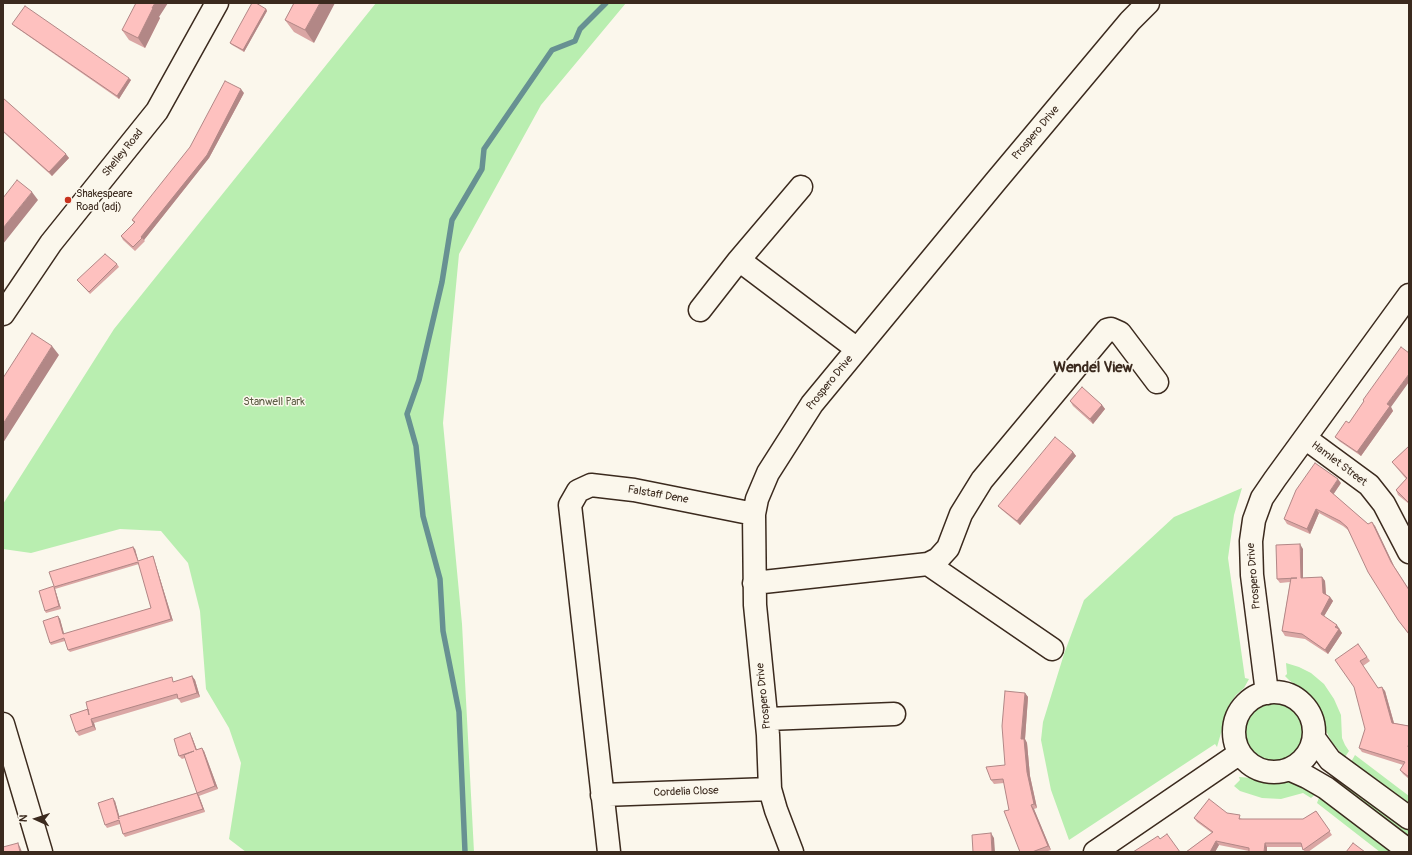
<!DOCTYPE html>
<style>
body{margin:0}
#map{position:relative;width:1412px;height:855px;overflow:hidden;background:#fbf7ec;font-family:Pangolin,sans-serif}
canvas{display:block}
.frame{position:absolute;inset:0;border:4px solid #3b2a1e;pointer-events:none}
.north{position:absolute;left:16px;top:799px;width:40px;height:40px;-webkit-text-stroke:3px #fbf7ec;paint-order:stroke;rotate:273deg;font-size:11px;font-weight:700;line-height:16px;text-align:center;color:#3b2a1e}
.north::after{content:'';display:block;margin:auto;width:14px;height:18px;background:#3b2a1e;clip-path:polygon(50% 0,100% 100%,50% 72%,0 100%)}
</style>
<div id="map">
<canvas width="1412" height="855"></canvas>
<div class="frame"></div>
<div class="north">N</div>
</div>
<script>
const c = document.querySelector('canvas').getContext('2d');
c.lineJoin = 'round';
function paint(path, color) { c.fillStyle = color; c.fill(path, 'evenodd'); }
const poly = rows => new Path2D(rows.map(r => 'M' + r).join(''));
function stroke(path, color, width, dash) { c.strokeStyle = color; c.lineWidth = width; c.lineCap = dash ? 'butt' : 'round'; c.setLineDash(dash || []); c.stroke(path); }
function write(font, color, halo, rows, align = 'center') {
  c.font = font + ' Pangolin,sans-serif'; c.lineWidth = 3; c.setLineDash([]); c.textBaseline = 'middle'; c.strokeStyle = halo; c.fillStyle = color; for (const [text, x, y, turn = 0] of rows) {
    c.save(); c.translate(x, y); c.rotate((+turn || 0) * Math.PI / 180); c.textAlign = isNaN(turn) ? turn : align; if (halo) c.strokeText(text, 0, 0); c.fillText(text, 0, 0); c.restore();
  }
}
paint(poly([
 [376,3,626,3,541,105,459,254,443,423,462,624,474,852,246,852,229,839,241,763,229,728,206,689,200,611,188,563,161,531,120,529,31,553,3,549,3,504,114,329],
 [1242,488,1234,515,1228,558,1245,678,1249,679,1244,688,1236,695,1229,705,1217,747,1215,744,1069,840,1051,790,1041,740,1043,722,1064,654,1084,600,1174,517],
 [1286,663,1299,667,1311,673,1324,684,1334,699,1341,715,1342,738,1345,745,1349,751,1345,757,1333,744,1327,733,1320,711,1315,701,1305,691,1290,681,1285,676,1287,674],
 '1243 731a32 32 0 1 1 64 0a32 32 0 1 1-64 0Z',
 [1355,755,1409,796,1409,805,1351,762],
 [1337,776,1409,831,1409,837,1334,779],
 [1239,777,1253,778,1265,781,1291,781,1317,793,1311,798,1303,793,1281,799,1262,798,1240,791,1234,786,1240,780],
 [1320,795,1395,852,1380,852,1317,803]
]), '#b9eeb0');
stroke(poly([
 [465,852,459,712,443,631,440,579,423,516,416,446,407,414,419,380,442,282,452,220,482,169,484,149,552,50,575,41,580,29,606,3]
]), '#679192', 5.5);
const minor = poly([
 [739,260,857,349],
 [700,310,739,260,801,187],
 [3,314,51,243,157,111,217,3],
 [1305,438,1369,485,1384,504,1409,552],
 [928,564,1052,649],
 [754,583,928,564,938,559,948,548,961,514,982,480,1107,330,1111,329,1120,333,1157,382],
 '1234 732a40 40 0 1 1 80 0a40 40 0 1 1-80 0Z',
 [1267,693,1252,575,1251,541,1254,520,1262,498,1275,479,1409,295],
 [767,719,894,714],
 [3,724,41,852],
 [1314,738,1330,760,1409,818],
 [1289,769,1307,777,1326,788,1409,851],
 [602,795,770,789],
 [609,852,570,505,578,491,591,485,634,490,754,514],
 [792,852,776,810,770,789,768,735,755,605,754,514,757,499,768,473,812,404,996,181,1130,21,1148,3],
 [1095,852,1240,753]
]);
stroke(minor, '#3b2a1e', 25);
stroke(minor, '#fbf7ec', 22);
paint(poly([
 [294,3,314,43,294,32,285,20],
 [266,9,267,11,244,52,232,45,230,43],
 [159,17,160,18,145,48,129,40,122,30],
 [12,24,131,80,119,99,14,26],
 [244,93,209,158,144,240,145,241,135,251,123,240,121,236,134,223,132,220],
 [3,98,69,158,52,176,3,132],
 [117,264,119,267,90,294,77,280],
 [1363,400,1391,407,1393,411,1361,456,1339,441,1335,437,1349,423,1364,401],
 [1070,401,1102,405,1105,409,1093,424,1073,406],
 [1409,446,1409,504,1398,495,1396,490,1406,479,1392,462],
 [1073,452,1076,456,1020,525,1002,510,998,506],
 [1341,483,1333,494,1368,524,1375,526,1394,566,1409,589,1409,635,1398,620,1348,530,1343,526,1319,513,1310,534,1287,524,1284,519],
 [135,549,138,561,153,556,154,559,173,621,70,652,68,650,65,641,51,645,50,643,58,616,60,619,64,634,151,608,139,564,55,589,61,609,46,613,45,611,54,586],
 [1303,549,1303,578,1322,577,1325,581,1326,594,1330,597,1333,601,1324,616,1340,629,1339,629,1342,633,1328,654,1305,639,1285,636,1282,631,1290,582,1280,583,1277,579],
 [1358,644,1370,661,1363,666,1378,688,1385,691,1394,723,1409,726,1409,779,1403,774,1400,770,1403,765,1362,752,1359,748,1365,729],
 [192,676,195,680,200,697,181,703,178,698,94,723,96,730,79,736,76,732,70,715],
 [1025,693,1028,697,1025,739,1027,743,1030,776,1037,808,1034,809,1051,850,1045,852,1020,852,1009,810,1004,783,994,784,991,780,1005,765],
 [192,737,197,750,204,751,218,789,199,796,205,812,125,837,123,834,120,824,107,828,105,825,115,801,119,816,197,793,185,758,182,759,179,756],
 [1316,811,1332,835,1308,852,1305,852,1302,847,1267,847,1249,851,1219,845,1215,852,1186,852,1212,833,1197,822,1194,818,1227,813,1242,819,1303,819]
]), '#daa6a4');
paint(poly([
 [155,3,168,3,159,17,160,18,145,48,138,38,152,8],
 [320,3,335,3,314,43,305,30],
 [266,9,267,11,244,52,243,50],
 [129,78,131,80,119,99,117,96],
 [241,89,244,93,209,158,144,240,141,237],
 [66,154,69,158,52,176,49,172],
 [32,192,38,200,3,244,3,228],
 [52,346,59,355,3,443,3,424],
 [1409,374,1409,382,1391,407,1393,411,1361,456,1357,452,1387,404],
 [1102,405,1105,409,1093,424,1090,419],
 [1073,452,1076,456,1020,525,1017,521],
 [1338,479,1341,483,1333,495,1330,491],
 [1316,509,1319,513,1310,534,1307,529],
 [1372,522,1375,526,1394,566,1391,562],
 [1300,544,1303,549,1303,582,1301,578],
 [133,547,135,549,139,563,138,561],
 [153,556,154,559,173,621,171,619],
 [1322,577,1325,581,1326,597,1323,593],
 [54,587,55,589,61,609,59,606],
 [1330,597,1333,601,1323,618,1321,614],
 [58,616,60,619,65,637,63,634],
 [1337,625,1342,633,1328,654,1325,650],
 [192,676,195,680,200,697,197,693],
 [1382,687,1385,691,1395,727,1392,723],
 [1025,693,1028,697,1025,739,1027,743,1030,776,1037,808,1034,804,1027,772,1021,739],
 [91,719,94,723,96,730,93,726],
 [190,733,192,737,198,753,196,750],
 [202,748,204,751,218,789,215,786],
 [197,793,199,796,205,812,203,809],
 [113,798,115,801,121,822,119,819],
 [1031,805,1034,809,1051,850,1048,846],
 [991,833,994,838,995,852,992,852],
 [1216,841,1219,845,1215,852,1210,852],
 [18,843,20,847,22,852,20,852],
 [1265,843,1267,847,1267,852,1264,852]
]), '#b28786');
const building = poly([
 [136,3,155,3,152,8,153,8,138,38,122,30,136,3],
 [252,3,256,3,266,9,243,50,230,43,252,3],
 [294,3,320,3,305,30,285,20,294,3],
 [25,6,129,78,117,96,12,24,25,6],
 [225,81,241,89,207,155,141,237,142,238,133,247,121,236,135,222,132,220,190,147,225,81],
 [3,98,66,154,49,172,3,131,3,98],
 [17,180,32,192,3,228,3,198,17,180],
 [105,254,117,264,89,292,77,280,105,254],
 [32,333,52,346,3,424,3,378,32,333],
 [1401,347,1409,353,1409,374,1387,404,1390,406,1357,452,1335,437,1346,421,1349,423,1364,401,1363,400,1401,347],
 [1082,387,1102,405,1090,419,1070,401,1082,387],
 [1055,437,1073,452,1017,521,998,506,1055,437],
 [1409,446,1409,503,1396,490,1407,478,1392,462,1409,446],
 [1315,463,1338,479,1330,491,1368,524,1372,522,1391,562,1409,590,1409,634,1398,620,1368,572,1347,527,1340,521,1316,509,1307,529,1284,519,1296,490,1315,463],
 [1300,544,1301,578,1322,577,1323,593,1330,597,1321,614,1337,625,1335,627,1339,629,1325,650,1302,634,1282,631,1291,578,1297,578,1277,579,1276,545,1300,544],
 [133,547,138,561,153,556,171,619,68,650,64,638,50,643,43,621,58,616,63,634,151,608,138,562,54,587,59,606,45,611,39,591,54,586,49,572,133,547],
 [1358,644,1367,657,1360,661,1378,688,1382,687,1392,723,1409,726,1409,742,1408,747,1409,748,1409,777,1400,770,1405,762,1359,748,1365,729,1354,687,1335,660,1358,644],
 [192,676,197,693,178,699,177,694,91,719,93,726,76,732,70,715,88,709,89,715,86,702,172,677,173,682,192,676],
 [1005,691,1025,693,1021,739,1024,739,1027,772,1034,804,1031,805,1048,846,1032,852,1020,852,1004,811,1009,810,1003,779,991,780,986,767,1005,765,1002,726,1005,691],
 [190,733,196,750,202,748,215,786,197,793,203,809,123,834,119,820,105,825,98,803,113,798,119,819,118,817,197,793,184,755,194,751,179,756,174,739,190,733],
 [1209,799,1227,813,1240,815,1239,819,1303,819,1316,811,1330,831,1303,850,1301,843,1265,843,1264,852,1249,852,1249,848,1216,841,1210,852,1186,852,1213,832,1194,818,1209,799],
 [991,833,992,852,973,852,972,835,991,833],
 [1167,834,1180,852,1133,852,1158,836,1160,839,1167,834],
 [18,843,20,852,3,852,3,847,18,843],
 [1353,843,1365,852,1346,852,1353,843]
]);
paint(building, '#fec1bf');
stroke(building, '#b28786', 1);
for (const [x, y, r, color] of [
 [68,200,4,"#c8321e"]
]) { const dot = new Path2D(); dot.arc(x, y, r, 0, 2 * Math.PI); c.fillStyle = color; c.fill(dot); stroke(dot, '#fbf7ec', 1.5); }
write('11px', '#3b2a1e', '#fbf7ec', [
 ["Prospero Drive",1036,133,-50],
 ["Shelley Road",123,153,-51],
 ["Prospero Drive",830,383,-51],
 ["Hamlet Street",1339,464,37],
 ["Falstaff Dene",658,495,10],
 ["Prospero Drive",1254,576,-95],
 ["Prospero Drive",764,696,-96],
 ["Cordelia Close",686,792,-2]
]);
write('11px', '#3b2a1e', '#fbf7ec', [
 ["Shakespeare",76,194],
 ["Road (adj)",76,207]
], 'left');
write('11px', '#5a5b42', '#fbf7ec', [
 ["Stanwell Park",274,402]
]);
write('bold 15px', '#3b2a1e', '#fbf7ec', [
 ["Wendel View",1093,368]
]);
</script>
